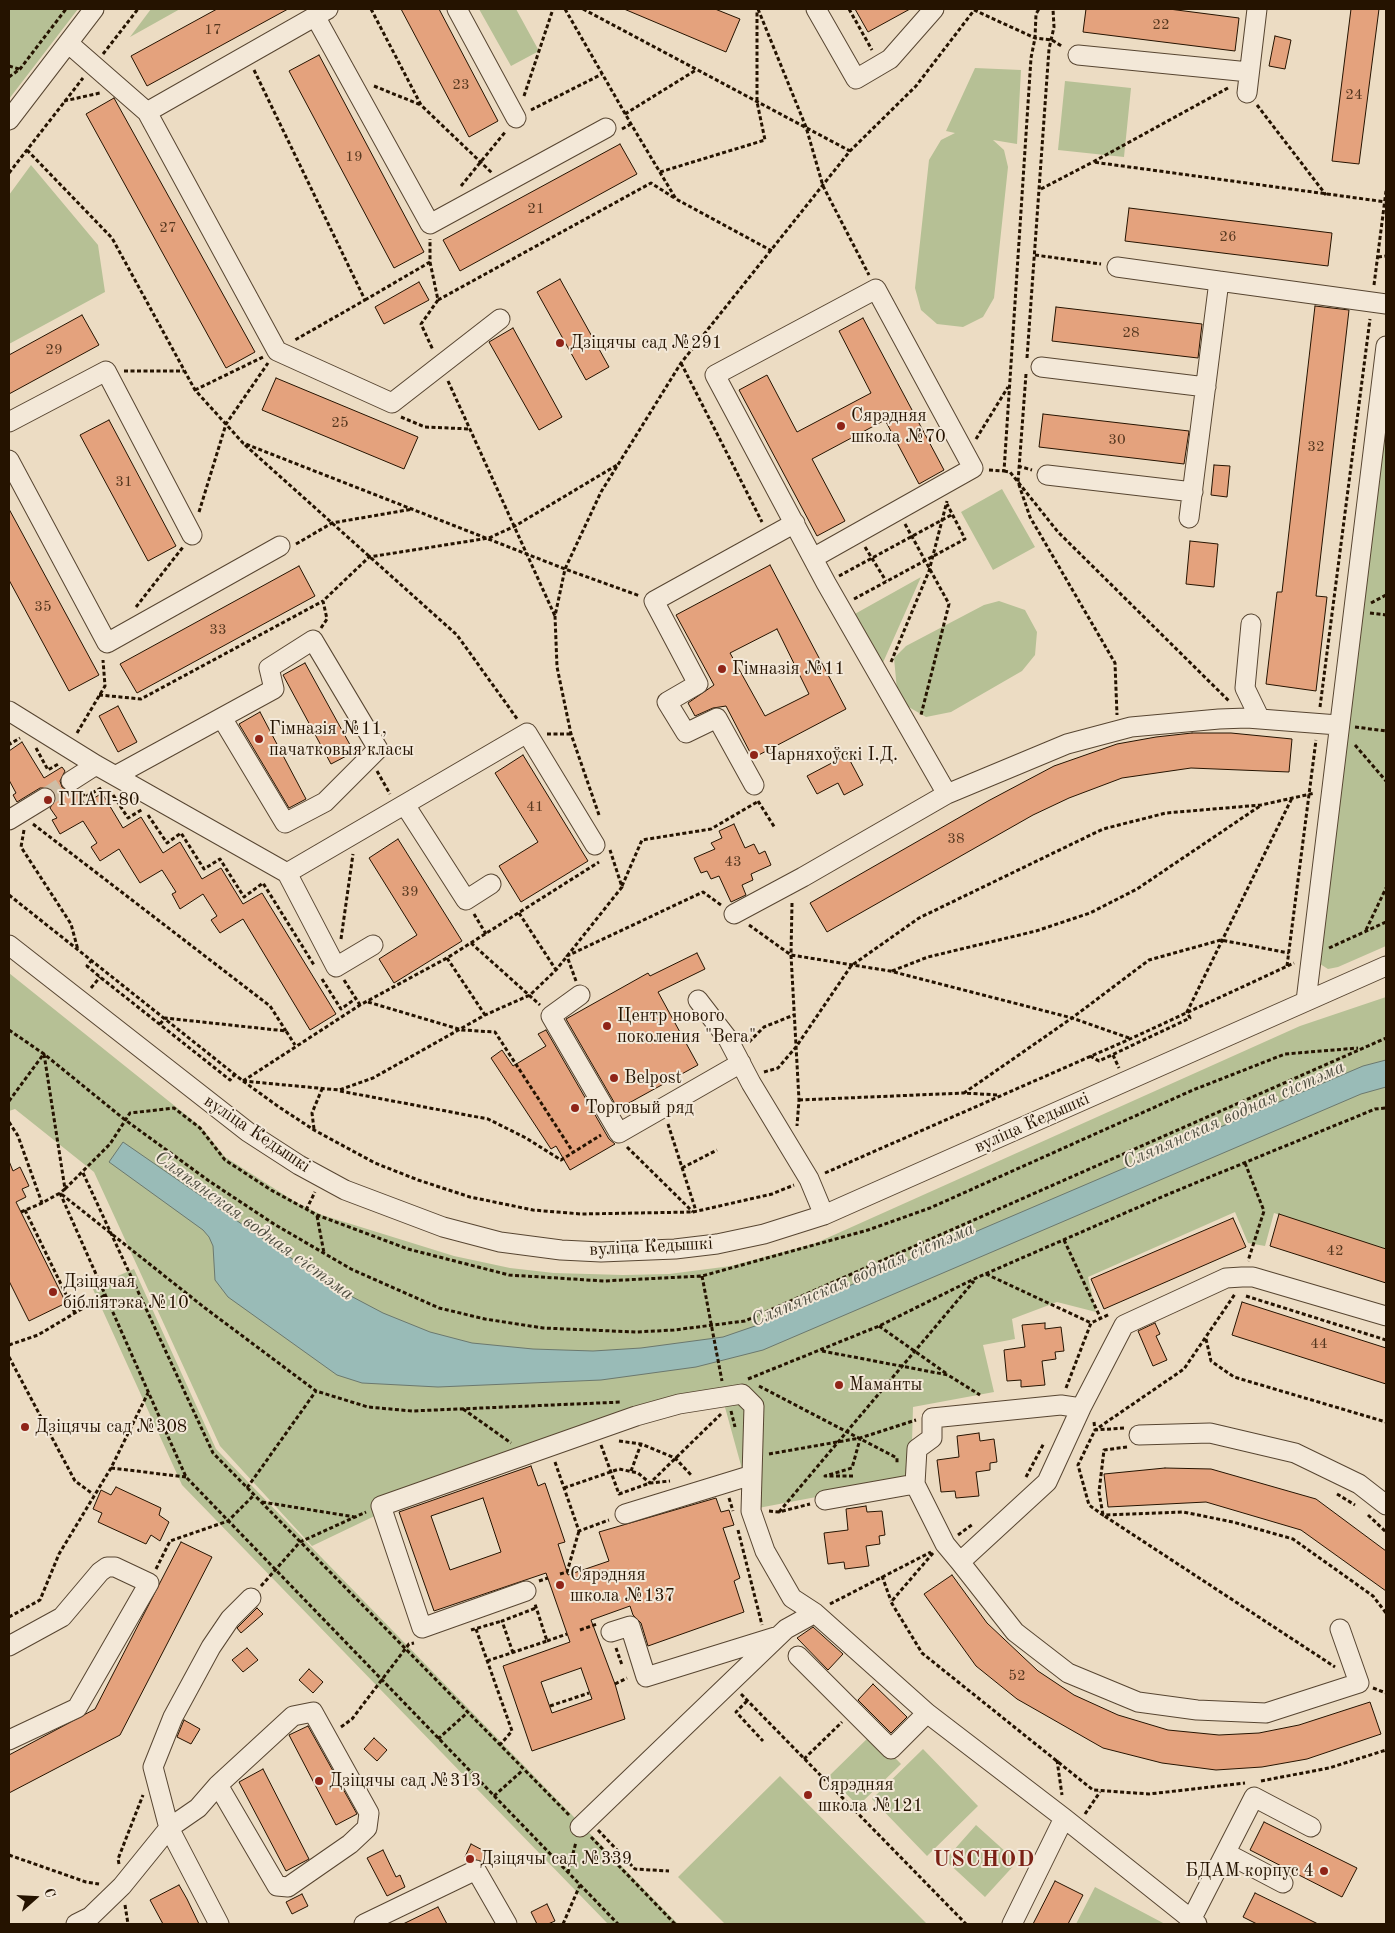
<!DOCTYPE html>
<meta charset="utf-8">
<style>
body{margin:0}
#map{position:relative;width:1395px;height:1933px;overflow:hidden;background:#ecdcc3;font-family:"Old Standard TT",serif}
canvas{display:block}
.frame{position:absolute;inset:0;border:10px solid #251300;pointer-events:none}
.north{position:absolute;left:10px;top:1873px;width:50px;height:50px;-webkit-text-stroke:4px #f3e8d8;paint-order:stroke;rotate:71deg;font-size:14px;font-weight:700;line-height:20px;text-align:center;color:#251300}
.north::after{content:'';display:block;margin:auto;width:18px;height:22px;background:#251300;clip-path:polygon(50% 0,100% 100%,50% 72%,0 100%)}
</style>
<div id="map">
<canvas width="1395" height="1933"></canvas>
<div class="frame"></div>
<div class="north">С</div>
</div>
<script>
const c = document.querySelector('canvas').getContext('2d');
c.lineJoin = 'round';
function paint(path, color) { c.fillStyle = color; c.fill(path, 'evenodd'); }
const poly = rows => new Path2D(rows.map(r => 'M' + r).join(''));
function stroke(path, color, width, dash) { c.strokeStyle = color; c.lineWidth = width; c.lineCap = dash ? 'butt' : 'round'; c.setLineDash(dash || []); c.stroke(path); }
function write(font, color, halo, rows, align = 'center') {
  c.font = font + ' "Old Standard TT",serif'; c.lineWidth = 4; c.setLineDash([]); c.textBaseline = 'middle'; c.strokeStyle = halo; c.fillStyle = color; for (const [text, x, y, turn = 0] of rows) {
    c.save(); c.translate(x, y); c.rotate((+turn || 0) * Math.PI / 180); c.textAlign = isNaN(turn) ? turn : align; if (halo) c.strokeText(text, 0, 0); c.fillText(text, 0, 0); c.restore();
  }
}
paint(poly([
 [9,9,78,9,9,99],
 [151,9,180,9,130,37],
 [479,9,516,9,539,51,511,66],
 [975,68,1021,70,1017,144,993,140,1004,150,1008,167,994,298,983,317,963,327,937,324,921,310,915,288,929,160,941,140,955,133,946,131],
 [1065,81,1131,88,1124,157,1058,150],
 [31,165,98,245,105,292,9,344,9,195],
 [1386,403,1386,946,1338,967,1328,969,1320,964],
 [1002,489,1035,547,993,570,961,512],
 [921,577,881,667,853,615],
 [999,601,1025,610,1037,632,1035,655,1022,671,951,712,926,717,907,706,897,690,894,658,906,646,984,605],
 [9,973,201,1127,225,1157,297,1203,322,1215,454,1256,510,1268,554,1273,623,1275,669,1274,731,1266,816,1243,1300,1026,1386,997,1386,1249,1274,1213,1265,1246,1248,1243,1235,1212,1088,1277,1096,1312,1057,1302,1012,1319,1015,1339,983,1345,994,1392,913,1407,911,1479,753,1509,723,1400,678,1408,383,1512,312,1546,220,1446,94,1172,15,1109,9,1111],
 [134,1269,216,1449,678,1924,608,1924,182,1485,92,1287],
 [872,1734,901,1764,858,1806,829,1776],
 [923,1749,978,1806,927,1856,872,1799],
 [780,1776,927,1924,725,1924,678,1877],
 [976,1825,1017,1862,985,1897,945,1860],
 [1095,1887,1165,1924,1076,1924]
]), '#b6c095');
const water = poly([
 [1386,1060,1386,1087,1361,1094,763,1350,696,1367,601,1380,438,1387,362,1383,337,1375,228,1297,215,1280,213,1246,209,1237,203,1230,109,1162,123,1142,330,1285,383,1313,430,1332,472,1343,533,1349,593,1351,641,1348,723,1337,755,1326,1363,1066,1386,1060]
]);
paint(water, '#99bbb7');
stroke(water, '#6b786e', 1);
const building = poly([
 [217,9,288,9,147,86,131,56,217,9],
 [401,9,439,9,498,121,469,137,401,9],
 [624,9,715,9,740,19,726,52,624,9],
 [855,9,910,9,868,32,855,9],
 [1086,9,1169,9,1239,18,1235,51,1083,32,1086,9],
 [1351,9,1379,9,1359,164,1332,161,1351,9],
 [1275,36,1291,40,1285,69,1269,66,1275,36],
 [319,55,424,252,394,268,289,71,319,55],
 [114,98,255,352,226,368,86,114,114,98],
 [620,144,637,174,460,271,443,240,620,144],
 [1129,208,1332,233,1328,266,1125,241,1129,208],
 [560,279,609,367,586,380,537,292,560,279],
 [419,282,429,300,384,324,375,307,419,282],
 [1315,306,1349,310,1316,596,1327,597,1316,691,1266,684,1277,592,1282,592,1315,306],
 [1056,307,1202,324,1198,358,1052,341,1056,307],
 [82,315,99,345,9,394,9,355,82,315],
 [863,318,944,470,919,484,885,420,812,459,845,521,817,536,739,390,767,375,797,432,871,393,839,331,863,318],
 [513,328,562,417,539,430,489,342,513,328],
 [276,378,418,437,404,469,262,410,276,378],
 [1043,414,1189,431,1184,464,1039,447,1043,414],
 [109,420,176,546,148,561,80,435,109,420],
 [1214,465,1230,466,1227,497,1211,495,1214,465],
 [9,509,99,675,69,691,9,580,9,509],
 [1190,541,1218,544,1214,587,1186,584,1190,541],
 [770,565,846,709,753,758,726,706,713,708,695,716,688,703,714,685,676,615,770,565],
 [777,629,809,694,765,716,730,653,777,629],
 [299,566,315,596,137,693,120,664,299,566],
 [305,663,354,752,331,764,283,675,305,663],
 [118,706,137,742,118,752,99,716,118,706],
 [260,712,306,799,289,808,239,724,260,712],
 [1192,733,1231,733,1292,739,1289,772,1191,768,1122,778,1069,798,1033,815,827,932,810,903,988,801,1054,766,1117,744,1156,737,1192,733],
 [22,742,44,778,62,767,65,771,60,781,62,787,71,792,77,791,85,804,102,793,123,828,141,817,163,853,180,842,202,879,221,868,243,904,262,893,336,1014,310,1030,243,919,220,933,211,920,217,916,203,894,180,909,172,894,176,892,162,870,140,883,119,849,100,861,91,847,97,843,83,821,60,834,52,820,57,818,50,808,56,797,51,788,40,788,17,802,13,795,16,793,9,780,9,751,22,742],
 [523,755,588,861,521,902,499,866,538,842,495,773,523,755],
 [847,755,863,785,844,795,838,783,817,794,807,776,847,755],
 [734,824,745,848,754,844,759,854,765,851,771,865,751,874,753,880,742,885,746,895,731,902,719,876,711,879,707,871,701,873,694,858,715,849,711,843,722,838,719,831,734,824],
 [398,839,462,941,394,983,379,959,417,935,369,858,398,839],
 [697,953,705,969,658,992,698,1065,618,1109,566,1019,648,973,650,976,697,953],
 [546,1030,609,1139,615,1144,570,1170,556,1146,551,1149,491,1058,502,1050,513,1066,546,1046,538,1034,546,1030],
 [9,1161,13,1171,20,1167,29,1186,22,1189,26,1197,16,1202,66,1303,29,1321,9,1281,9,1161],
 [1279,1214,1386,1249,1386,1283,1270,1246,1279,1214],
 [1233,1218,1246,1247,1104,1309,1091,1279,1233,1218],
 [1242,1302,1386,1348,1386,1384,1232,1335,1242,1302],
 [1045,1323,1045,1329,1061,1327,1064,1351,1055,1352,1056,1359,1042,1361,1045,1385,1021,1387,1021,1380,1007,1381,1004,1350,1025,1347,1022,1325,1045,1323],
 [1155,1323,1160,1334,1156,1336,1167,1360,1153,1366,1138,1331,1155,1323],
 [979,1433,980,1441,994,1439,997,1462,990,1463,990,1470,976,1472,979,1496,956,1498,955,1491,941,1492,937,1460,959,1457,957,1436,979,1433],
 [531,1466,538,1486,545,1483,565,1542,558,1544,568,1575,609,1561,599,1532,716,1498,721,1512,729,1510,734,1525,723,1528,740,1578,734,1581,744,1612,648,1646,641,1623,633,1615,630,1606,591,1620,615,1684,625,1719,532,1751,503,1666,570,1642,546,1573,434,1611,399,1512,531,1466],
 [483,1498,501,1552,450,1570,431,1516,483,1498],
 [581,1668,592,1699,552,1713,541,1682,581,1668],
 [1165,1468,1211,1469,1316,1499,1386,1551,1386,1591,1301,1530,1206,1502,1108,1507,1104,1474,1165,1468],
 [116,1487,161,1508,159,1515,169,1522,160,1541,151,1535,146,1544,98,1522,102,1513,93,1509,101,1490,111,1495,116,1487],
 [866,1506,867,1512,882,1511,885,1535,879,1536,880,1544,866,1546,869,1566,845,1569,844,1562,828,1564,824,1533,848,1530,846,1509,866,1506],
 [181,1542,212,1557,120,1735,9,1793,9,1755,95,1709,181,1542],
 [952,1575,987,1623,1038,1671,1074,1695,1118,1715,1168,1730,1219,1735,1259,1733,1299,1725,1370,1702,1381,1734,1307,1759,1262,1767,1216,1770,1162,1763,1103,1748,1017,1699,976,1666,924,1594,952,1575],
 [257,1608,263,1614,241,1633,237,1628,257,1608],
 [813,1627,843,1654,828,1670,797,1638,813,1627],
 [247,1648,258,1660,243,1672,232,1660,247,1648],
 [309,1669,323,1682,313,1693,299,1680,309,1669],
 [873,1684,907,1717,891,1733,858,1700,873,1684],
 [184,1720,200,1729,191,1744,177,1737,184,1720],
 [308,1726,357,1814,336,1825,289,1735,308,1726],
 [374,1738,387,1750,377,1761,364,1749,374,1738],
 [263,1769,309,1859,286,1871,239,1782,263,1769],
 [1264,1822,1357,1868,1342,1897,1250,1850,1264,1822],
 [471,1844,488,1853,483,1862,465,1857,471,1844],
 [383,1850,396,1877,400,1875,405,1887,387,1896,367,1858,383,1850],
 [1055,1881,1083,1895,1068,1924,1033,1924,1055,1881],
 [179,1885,187,1899,199,1924,163,1924,150,1900,179,1885],
 [1255,1893,1292,1911,1318,1924,1257,1924,1243,1917,1255,1893],
 [302,1894,308,1906,292,1914,286,1902,302,1894],
 [547,1904,555,1921,548,1924,537,1924,531,1912,547,1904],
 [438,1907,447,1924,403,1924,438,1907]
]);
paint(building, '#e4a27d');
stroke(building, '#251300', 1);
stroke(poly([
 [45,798,71,781]
]), '#cebea6', 19, [19, 9]);
const minor = poly([
 [457,9,516,118],
 [816,9,856,79,890,59,934,9],
 [315,16,430,224,606,128],
 [68,43,147,112,277,351,392,403,500,319],
 [1078,55,1249,72],
 [1247,93,1257,9],
 [147,112,328,9],
 [9,120,94,9],
 [1117,267,1386,304],
 [1041,367,1206,387],
 [9,422,106,371,192,535],
 [9,460,107,643,280,546],
 [1047,475,1193,492],
 [1189,518,1219,281],
 [813,558,973,468,876,289,715,375,826,583,947,794],
 [1251,624,1245,688,1260,719],
 [9,711,96,765,287,873,336,967,373,945],
 [115,776,274,689,269,668,313,640,378,749,325,802,285,823,222,718],
 [71,781,96,765],
 [754,785,717,718,686,733,667,702,698,684,654,601,795,523],
 [405,805,466,900,491,884],
 [9,820,45,798],
 [287,873,527,733,595,845],
 [734,914,803,877,947,794,1067,744,1131,727,1219,719,1247,718,1338,725],
 [9,945,248,1132,299,1165,345,1190,443,1227,500,1242,561,1250,601,1252,675,1249,717,1244,764,1234,824,1215,1386,966],
 [580,995,551,1016,619,1133,741,1063],
 [698,1000,728,1039,751,1083,809,1179,824,1215],
 [1306,1001,1386,346],
 [1139,1435,1210,1433,1295,1453,1359,1484,1386,1505],
 [915,1484,917,1449,932,1438,932,1418,1061,1405,1081,1408],
 [825,1500,915,1484,945,1544,960,1562],
 [625,1514,752,1475],
 [526,1591,422,1628,381,1506,636,1416,679,1404,742,1394,754,1406,751,1511,765,1551,792,1598,815,1613,927,1713,1064,1818,1197,1924],
 [1340,1629,1359,1683,1266,1713,1197,1710,1138,1702,1068,1673,1015,1632,960,1562,1047,1482,1081,1408,1124,1325,1226,1278,1242,1277,1253,1277,1386,1316],
 [611,1632,630,1626,646,1677,775,1637],
 [9,1646,62,1617,100,1572,107,1567,115,1567,149,1583,77,1708,9,1740],
 [798,1656,891,1749,927,1713],
 [580,1827,786,1629,815,1613],
 [1226,1853,1283,1883],
 [1191,1920,1254,1797,1311,1827],
 [76,1924,90,1917,122,1886,169,1828,198,1808,218,1785,293,1716,313,1712,369,1813,367,1828,350,1844,288,1887,277,1886,218,1785],
 [219,1924,169,1828,153,1767,173,1717,211,1647,230,1619,251,1598],
 [364,1924,476,1870,507,1924],
 [1012,1924,1064,1818]
]);
stroke(minor, '#574531', 21);
stroke(poly([
 [371,9,421,105,492,173],
 [565,9,631,124,676,199,772,251],
 [583,9,850,151],
 [758,9,806,127,823,186,869,275],
 [849,9,872,50],
 [974,10,1035,38,1052,40,1063,47],
 [103,54,138,9],
 [9,66,19,69],
 [254,70,365,300,295,340],
 [9,77,20,69,66,9],
 [374,86,421,105],
 [1228,88,1093,162,1386,202],
 [524,96,553,9],
 [64,101,100,93],
 [1257,105,1326,195],
 [531,110,602,74],
 [625,114,696,70],
 [622,129,631,124],
 [27,150,112,238,195,390,243,443,565,569,640,596],
 [660,172,765,140,757,102,757,9],
 [9,173,83,78],
 [461,186,506,131],
 [1041,189,1093,162],
 [1035,255,1101,264],
 [1378,257,1386,256],
 [430,262,438,300,421,324,433,350],
 [1374,285,1386,191],
 [365,300,430,262,430,239],
 [438,300,651,183,676,199],
 [1027,358,1049,49,1054,27,1053,9],
 [681,363,762,522],
 [124,371,184,371],
 [1026,374,1018,482,1030,517,1115,663,1117,715],
 [448,381,555,616],
 [195,390,263,357],
 [401,417,425,427,470,429],
 [976,439,1008,387],
 [245,445,457,635,518,720],
 [1018,466,1032,470],
 [989,470,1004,471,1031,58,1035,38,1036,14,1039,9],
 [1004,471,1010,472,1058,532,1230,702],
 [199,512,226,424,268,363],
 [905,524,949,604,921,715],
 [296,544,332,523,413,509],
 [865,547,886,581],
 [839,576,953,514],
 [854,599,965,539,947,504],
 [1371,603,1386,595],
 [136,607,183,547],
 [1370,613,1386,615],
 [321,628,327,619,323,601,369,557,489,538,515,526,617,465],
 [891,662,929,571,947,501],
 [99,695,141,699,323,601],
 [1320,707,1370,319],
 [1355,727,1386,731],
 [77,733,105,686,103,660],
 [547,734,571,734],
 [9,742,10,744,20,738],
 [1355,745,1386,781],
 [36,748,48,770,60,763],
 [377,771,390,794],
 [82,793,85,797,103,787],
 [113,795,128,818,143,809],
 [758,801,775,828],
 [148,815,167,843,181,833,204,869,220,859,244,897,263,883,314,965],
 [599,815,571,734,557,667,555,616,565,569,601,492,681,363,850,151,916,86,975,9],
 [33,824,270,1006,286,1031],
 [24,830,21,847,71,924,78,950],
 [622,886,642,840,711,829,757,802],
 [9,895,243,1081,279,1107,314,1130,375,1163,418,1180,470,1197,533,1210,581,1214,693,1212,772,1194,794,1185],
 [792,903,791,955,799,1100,797,1126],
 [519,913,556,970],
 [474,914,486,934],
 [749,925,791,955,890,971,1072,1018,1129,1038],
 [1366,930,1386,888],
 [341,939,353,854],
 [471,943,540,1005],
 [1329,948,1386,922],
 [447,958,485,1015],
 [92,960,87,966,100,977,230,1080,235,1074],
 [1287,966,1316,740],
 [892,971,928,957,1036,931,1090,913,1137,889,1260,806],
 [322,979,341,1009,355,999],
 [344,980,360,1005],
 [576,981,567,956,703,892,721,905],
 [91,988,100,977],
 [368,1002,462,1030,495,1032,573,1152],
 [160,1024,165,1018,286,1031,295,1045],
 [9,1030,44,1054,124,1119,209,1181,274,1224,351,1269,439,1308,485,1319,543,1328,636,1332,674,1330,745,1321,1386,1038],
 [749,1042,764,1027,794,1015],
 [44,1054,65,1189,60,1193,186,1477,618,1924],
 [1113,1055,1119,1068],
 [1090,1056,1099,1061,1190,1018,1187,1012,1292,798],
 [764,1072,778,1068,796,1047,851,966,919,918,1103,829,1166,813,1261,805,1315,793],
 [243,1081,339,1090,373,1078,485,1015,530,995,556,970,622,887,610,850],
 [243,1081,360,1005,447,958,599,862],
 [340,1091,488,1119,526,1138,561,1160,601,1135],
 [997,1095,964,1093,1072,1018,1149,960,1221,940,1289,953],
 [799,1100,964,1093],
 [9,1101,43,1055],
 [9,1122,18,1136,42,1203,60,1193,205,1308,316,1391,368,1407,412,1411,622,1402],
 [668,1124,696,1211],
 [314,1129,312,1113,322,1089],
 [627,1147,693,1212],
 [1245,1163,1264,1211,1248,1261],
 [682,1168,717,1150],
 [83,1173,213,1453,569,1815],
 [825,1173,1130,1039,1294,963],
 [65,1189,110,1144,130,1113,174,1108,200,1128,225,1160,271,1190,317,1215,408,1249,509,1275,604,1281,702,1276,868,1230,930,1208,1193,1090,1285,1054,1358,1048],
 [25,1210,75,1313],
 [306,1210,315,1192],
 [21,1212,42,1203],
 [317,1216,324,1253],
 [1064,1240,1101,1319],
 [986,1274,1091,1323],
 [702,1276,722,1381],
 [1246,1296,1386,1340],
 [879,1326,947,1374],
 [1206,1339,1211,1361,1234,1377,1386,1422],
 [9,1345,38,1335,105,1295],
 [822,1351,948,1375,980,1395],
 [9,1357,75,1481,93,1494],
 [748,1379,879,1326,976,1278,1171,1193,1375,1109,1386,1108],
 [759,1386,897,1458,897,1464],
 [1066,1388,1091,1323,1110,1314],
 [463,1409,511,1443],
 [731,1411,735,1427],
 [1094,1422,1095,1430,1184,1369,1235,1294],
 [1124,1428,1095,1430,1078,1465,1089,1505,1103,1515,1183,1512,1233,1522,1293,1539,1373,1596,1386,1613],
 [619,1441,641,1444,675,1458,692,1476],
 [601,1445,619,1494,650,1483,670,1481],
 [1127,1447,1104,1450,1099,1492,1103,1515,1335,1667],
 [769,1454,860,1438,916,1420],
 [555,1462,579,1531,609,1520],
 [111,1468,186,1477],
 [631,1471,641,1444],
 [853,1476,825,1476,852,1468,860,1439],
 [1026,1477,1044,1443],
 [247,1488,316,1391],
 [564,1488,619,1469,638,1473,650,1483,721,1414],
 [1337,1494,1355,1505],
 [729,1498,733,1511],
 [262,1502,355,1517],
 [769,1511,779,1512,810,1504],
 [779,1512,974,1281],
 [1368,1515,1386,1532],
 [738,1530,762,1625],
 [958,1535,973,1524],
 [933,1553,891,1602,922,1653,1093,1790,1149,1794,1245,1783],
 [156,1569,170,1541,228,1521,254,1495],
 [560,1574,567,1572,579,1531],
 [882,1576,891,1601],
 [539,1581,548,1578],
 [261,1586,300,1542,366,1512],
 [830,1604,931,1552],
 [9,1617,40,1600,59,1554,111,1468,148,1393],
 [476,1629,512,1731,499,1746],
 [471,1630,502,1621],
 [580,1630,597,1624],
 [547,1641,567,1634],
 [616,1648,622,1665],
 [513,1653,502,1621,536,1608],
 [487,1661,547,1641,535,1604],
 [615,1684,627,1678],
 [1373,1688,1386,1693],
 [741,1694,966,1924],
 [747,1701,736,1712,763,1741],
 [550,1706,589,1693],
 [341,1727,352,1719,409,1644,414,1643],
 [438,1739,467,1713],
 [804,1759,842,1722],
 [1057,1760,1062,1795],
 [1261,1781,1329,1768,1386,1750],
 [494,1796,523,1770],
 [1085,1814,1100,1792],
 [598,1830,635,1869,669,1871],
 [591,1837,675,1924],
 [9,1855,86,1882,99,1884],
 [119,1864,118,1859,143,1795],
 [568,1873,576,1842],
 [125,1905,128,1924],
 [563,1924,580,1885]
]), '#251300', 3, [4, 2.5]);
stroke(minor, '#f3e8d8', 19);
for (const [x, y, r, color] of [
 [560,343,5,"#8f2418"],
 [841,426,5,"#8f2418"],
 [722,669,5,"#8f2418"],
 [259,739,5,"#8f2418"],
 [754,755,5,"#8f2418"],
 [48,800,5,"#8f2418"],
 [607,1026,5,"#8f2418"],
 [614,1078,5,"#8f2418"],
 [575,1108,5,"#8f2418"],
 [53,1292,5,"#8f2418"],
 [839,1385,5,"#8f2418"],
 [25,1427,5,"#8f2418"],
 [560,1585,5,"#8f2418"],
 [319,1781,5,"#8f2418"],
 [808,1795,5,"#8f2418"],
 [470,1859,5,"#8f2418"],
 [1324,1871,5,"#8f2418"]
]) { const dot = new Path2D(); dot.arc(x, y, r, 0, 2 * Math.PI); c.fillStyle = color; c.fill(dot); stroke(dot, '#f3e8d8', 2); }
write('15px', '#55371f', null, [
 ["22",1161,25],
 ["17",213,30],
 ["23",461,85],
 ["24",1354,95],
 ["19",354,157],
 ["21",536,209],
 ["27",168,228],
 ["26",1228,237],
 ["28",1131,333],
 ["29",54,350],
 ["25",340,423],
 ["30",1117,440],
 ["32",1316,447],
 ["31",124,482],
 ["35",43,607],
 ["33",218,630],
 ["41",535,807],
 ["38",956,839],
 ["43",733,862],
 ["39",410,892],
 ["42",1335,1251],
 ["44",1319,1344],
 ["52",1017,1676]
]);
write('18px', '#251300', '#f3e8d8', [
 ["Дзіцячы сад №291",570,343],
 ["Сярэдняя",851,416],
 ["школа №70",851,437],
 ["Гімназія №11",732,669],
 ["Гімназія №11,",269,729],
 ["пачатковыя класы",269,750],
 ["Чарняхоўскі І.Д.",764,755],
 ["ГПАП-80",58,800],
 ["Центр нового",617,1016],
 ["поколения \"Вега\"",617,1037],
 ["Belpost",624,1078],
 ["Торговый ряд",585,1108],
 ["Дзіцячая",63,1282],
 ["бібліятэка №10",63,1303],
 ["Маманты",849,1385],
 ["Дзіцячы сад №308",35,1427],
 ["Сярэдняя",570,1575],
 ["школа №137",570,1596],
 ["Дзіцячы сад №313",329,1781],
 ["Сярэдняя",818,1785],
 ["школа №121",818,1806],
 ["Дзіцячы сад №339",480,1859],
 ["БДАМ корпус 4",1314,1871,"right"]
], 'left');
write('18px', '#251300', '#f3e8d8', [
 ["вуліца Кедышкі",1032,1123,-24],
 ["вуліца Кедышкі",257,1134,34],
 ["вуліца Кедышкі",651,1247,-3]
]);
write('italic 19px', '#4e4e40', '#f3e8d8', [
 ["Сляпянская водная сістэма",1234,1115,-24],
 ["Сляпянская водная сістэма",254,1226,36],
 ["Сляпянская водная сістэма",863,1275,-23]
]);
c.letterSpacing = '1px';
write('bold 22px', '#7a1f14', '#f3e8d8', [
 ["USCHOD",984,1860]
]);
c.letterSpacing = '0px';
</script>
